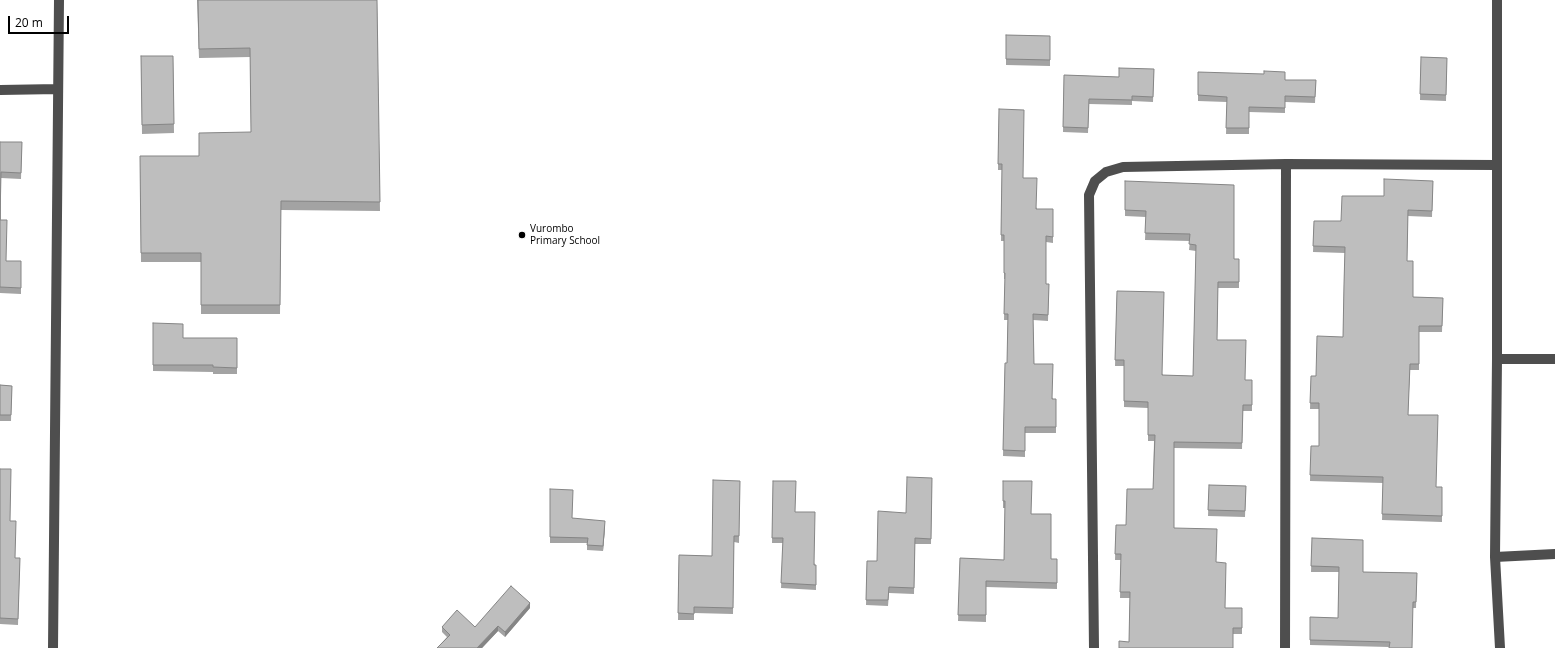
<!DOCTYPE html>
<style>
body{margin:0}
#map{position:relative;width:1555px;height:648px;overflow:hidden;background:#fff;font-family:"Open Sans",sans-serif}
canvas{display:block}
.scale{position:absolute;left:8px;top:16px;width:61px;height:18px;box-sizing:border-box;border:2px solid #000;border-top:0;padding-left:5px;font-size:12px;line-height:14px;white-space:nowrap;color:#000;-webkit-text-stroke:3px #fff;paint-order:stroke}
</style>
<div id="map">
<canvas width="1555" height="648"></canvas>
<div class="scale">20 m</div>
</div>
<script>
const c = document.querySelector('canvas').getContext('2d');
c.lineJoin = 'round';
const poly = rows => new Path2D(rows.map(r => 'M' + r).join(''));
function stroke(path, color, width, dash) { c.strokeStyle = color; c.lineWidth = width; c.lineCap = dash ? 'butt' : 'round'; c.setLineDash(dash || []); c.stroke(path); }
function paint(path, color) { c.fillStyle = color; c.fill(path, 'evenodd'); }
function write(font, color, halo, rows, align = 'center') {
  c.font = font + ' "Open Sans",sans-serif'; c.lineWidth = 3.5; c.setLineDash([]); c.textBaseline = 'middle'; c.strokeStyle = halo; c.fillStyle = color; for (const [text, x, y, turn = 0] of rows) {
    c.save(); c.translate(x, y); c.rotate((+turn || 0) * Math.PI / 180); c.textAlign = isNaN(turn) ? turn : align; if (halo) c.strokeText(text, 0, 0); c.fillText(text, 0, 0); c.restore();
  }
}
stroke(poly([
 [1497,0,1497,359,1495,557,1500,648],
 [0,90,58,89],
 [1497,359,1555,359],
 [1495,557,1555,554],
 [53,648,59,0],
 [1094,648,1089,195,1095,181,1106,172,1123,167,1286,164,1497,165],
 [1285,648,1286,164]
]), '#4e4e4e', 10);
paint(poly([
 [197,0,377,0,380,211,281,210,280,314,201,314,201,262,141,262,140,156,199,156,251,132,250,57,199,58],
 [1006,35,1050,36,1050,66,1006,65],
 [141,56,173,56,174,133,142,134],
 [1421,57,1447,58,1446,101,1420,100],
 [1154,69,1153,102,1132,101,1132,105,1089,104,1088,133,1063,132,1064,75,1119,77],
 [1198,72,1285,80,1316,80,1315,103,1285,102,1285,113,1249,112,1249,134,1226,134,1227,102,1198,101],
 [999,109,1023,178,1037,209,1053,209,1053,243,1046,242,1046,284,1049,284,1048,321,1033,320,1034,364,1053,399,1056,399,1056,433,1025,433,1025,457,1003,456,1005,363,1007,363,1008,320,1004,320,1005,279,1004,279,1004,241,1001,241,1002,170,998,170],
 [0,142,22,142,21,179,1,178,1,220,6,261,21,261,21,294,0,293],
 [1125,181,1234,259,1239,259,1239,288,1218,288,1217,340,1245,380,1252,380,1252,411,1243,411,1242,449,1174,448,1174,528,1216,562,1225,608,1242,608,1242,634,1233,634,1129,642,1130,598,1120,598,1121,560,1115,560,1116,525,1126,525,1153,489,1154,441,1148,441,1148,408,1124,407,1124,366,1115,366,1117,291,1163,375,1193,376,1196,251,1189,250,1190,241,1145,240,1146,217,1125,216],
 [1433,181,1432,217,1408,216,1407,261,1413,297,1443,298,1442,332,1419,332,1419,370,1410,370,1408,415,1436,487,1442,487,1442,522,1382,520,1383,483,1310,481,1311,446,1319,446,1319,409,1310,409,1311,376,1316,376,1343,337,1344,284,1345,253,1313,252,1314,221,1341,221,1384,196],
 [153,323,183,338,237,338,237,374,213,374,213,372,153,371],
 [0,385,12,386,11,421,0,421],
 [0,469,10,521,15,558,20,558,18,625,0,624],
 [932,478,931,544,915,544,914,594,889,593,888,606,866,605,867,561,877,561,906,513],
 [740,481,739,543,734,542,733,614,694,613,694,620,678,620,679,555,712,556],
 [773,481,795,512,815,565,816,565,816,590,781,588,783,543,772,543],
 [1003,481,1051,559,1057,559,1057,589,986,587,986,622,958,621,960,558,1004,560,1005,508,1003,508],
 [1209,485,1246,486,1245,517,1208,516],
 [550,489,572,518,605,527,603,551,587,550,587,543,550,543],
 [1312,538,1363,572,1417,573,1416,608,1413,608,1389,647,1310,645,1310,617,1338,618,1339,572,1311,572],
 [530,608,505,637,498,631,482,648,437,648,447,637,442,632,442,627,475,627]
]), '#a3a3a3');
paint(poly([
 [605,521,605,527,603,551,603,546],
 [530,603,530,608,505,637,505,632],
 [498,626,498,631,482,648,477,648]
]), '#858585');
const building = poly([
 [198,0,377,0,380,202,281,201,280,305,201,305,201,253,141,253,140,156,199,156,199,133,251,132,250,48,199,49,198,0],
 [1006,35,1050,36,1050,60,1006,59,1006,35],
 [141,56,173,56,174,124,142,125,141,56],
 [1421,57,1447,58,1446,95,1420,94,1421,57],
 [1119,68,1154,69,1153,97,1132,96,1132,100,1089,99,1088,128,1063,127,1064,75,1119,77,1119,68],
 [1264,71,1285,72,1285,80,1316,80,1315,97,1285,96,1285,108,1249,107,1249,128,1226,128,1227,97,1198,95,1198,72,1264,74,1264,71],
 [999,109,1024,110,1023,178,1037,178,1036,209,1053,209,1053,237,1046,236,1046,284,1049,284,1048,315,1033,314,1034,364,1053,364,1052,399,1056,399,1056,427,1025,427,1025,451,1003,450,1005,363,1007,363,1008,314,1004,314,1005,273,1004,273,1004,235,1001,235,1002,164,998,164,999,109],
 [0,142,22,142,21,173,1,172,0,220,7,220,6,261,21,261,21,288,0,287,0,142],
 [1384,179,1433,181,1432,211,1408,210,1407,261,1413,261,1413,297,1443,298,1442,326,1419,326,1419,364,1410,364,1408,415,1438,415,1436,487,1442,487,1442,516,1382,514,1383,477,1310,475,1311,446,1319,446,1319,403,1310,403,1311,376,1316,376,1317,336,1343,337,1344,284,1345,247,1313,246,1314,221,1341,221,1342,196,1384,196,1384,179],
 [1125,181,1234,185,1234,259,1239,259,1239,282,1218,282,1217,340,1246,340,1245,380,1252,380,1252,405,1243,405,1242,443,1174,442,1174,528,1217,529,1216,562,1226,563,1225,608,1242,608,1242,628,1233,628,1233,648,1119,648,1119,641,1129,642,1130,592,1120,592,1121,554,1115,554,1116,525,1126,525,1127,489,1153,489,1155,435,1148,435,1148,402,1124,401,1124,360,1115,360,1117,291,1164,292,1162,375,1193,376,1196,245,1189,244,1190,234,1145,233,1146,211,1125,210,1125,181],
 [153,323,183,324,183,338,237,338,237,368,213,367,213,365,153,365,153,323],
 [0,385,12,386,11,415,0,415,0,385],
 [0,469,11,469,10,521,16,521,15,558,20,558,18,619,0,618,0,469],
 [907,477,932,478,931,539,915,538,914,588,889,587,888,600,866,600,867,561,877,561,878,511,906,513,907,477],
 [713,480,740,481,739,536,734,536,733,608,694,607,694,614,678,613,679,555,712,556,713,480],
 [773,481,796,481,795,512,815,512,814,565,816,565,816,585,781,583,783,538,772,538,773,481],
 [1003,481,1032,481,1031,514,1051,514,1051,559,1057,559,1057,583,986,581,986,615,958,615,960,558,1004,560,1005,501,1003,501,1003,481],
 [1209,485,1246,486,1245,511,1208,510,1209,485],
 [550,489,573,490,572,518,605,521,603,546,587,545,588,538,550,537,550,489],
 [1312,538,1363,540,1363,572,1417,573,1416,602,1413,602,1412,648,1389,648,1390,642,1310,640,1310,617,1338,618,1339,567,1311,566,1312,538],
 [511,586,530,603,505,632,498,626,477,648,437,648,450,635,442,627,457,610,475,627,511,586]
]);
paint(building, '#bebebe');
stroke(building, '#858585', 1);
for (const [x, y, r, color] of [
 [522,235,4,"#000"]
]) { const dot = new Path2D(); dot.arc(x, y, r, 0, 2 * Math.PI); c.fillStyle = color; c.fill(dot); stroke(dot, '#fff', 1.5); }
write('10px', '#000', '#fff', [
 ["Vurombo",530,229],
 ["Primary School",530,241]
], 'left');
</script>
